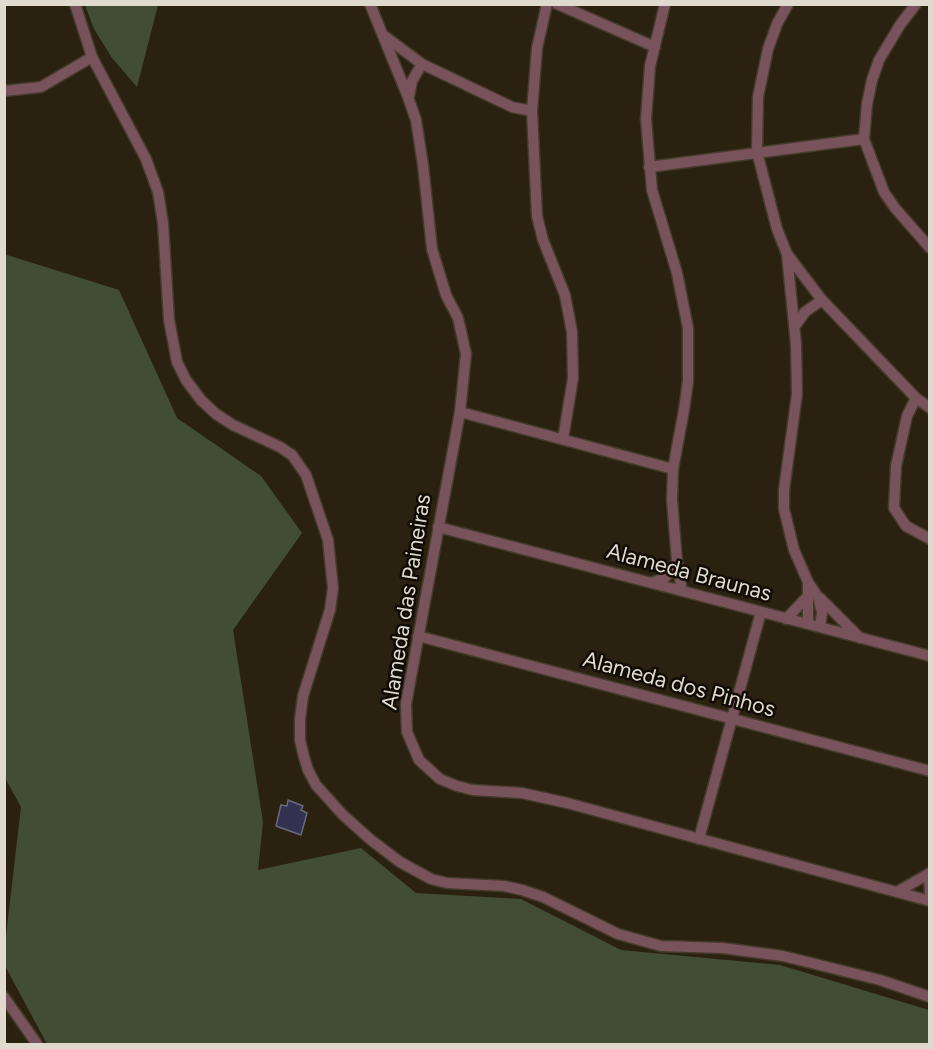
<!DOCTYPE html>
<style>
body{margin:0}
#map{position:relative;width:934px;height:1049px;overflow:hidden;background:#2b2110;font-family:Figtree,sans-serif}
canvas{display:block}
.frame{position:absolute;inset:0;border:6px solid #dfd9ce;pointer-events:none}
</style>
<div id="map">
<canvas width="934" height="1049"></canvas>
<div class="frame"></div>
</div>
<script>
const c = document.querySelector('canvas').getContext('2d');
c.lineJoin = 'round';
function paint(path, color) { c.fillStyle = color; c.fill(path, 'evenodd'); }
const poly = rows => new Path2D(rows.map(r => 'M' + r).join(''));
function stroke(path, color, width, dash) { c.strokeStyle = color; c.lineWidth = width; c.lineCap = dash ? 'butt' : 'round'; c.setLineDash(dash || []); c.stroke(path); }
function write(font, color, halo, rows, align = 'center') {
  c.font = font + ' Figtree,sans-serif'; c.lineWidth = 5; c.setLineDash([]); c.textBaseline = 'middle'; c.strokeStyle = halo; c.fillStyle = color; for (const [text, x, y, turn = 0] of rows) {
    c.save(); c.translate(x, y); c.rotate((+turn || 0) * Math.PI / 180); c.textAlign = isNaN(turn) ? turn : align; if (halo) c.strokeText(text, 0, 0); c.fillText(text, 0, 0); c.restore();
  }
}
paint(poly([
 [85,5,158,5,137,87,112,58,94,29],
 [4,254,119,290,177,418,261,476,302,533,233,630,263,822,258,870,361,848,416,893,521,899,621,950,780,965,929,1010,929,1044,47,1044,5,966,5,944,21,807,4,776]
]), '#414d35');
const building = poly([
 [288,800,303,806,301,810,307,813,301,835,276,826,281,805,287,806,288,800]
]);
paint(building, '#333150');
stroke(building, '#69697e', 1.5);
const minor = poly([
 [75,4,92,57,146,159,158,192,163,223,169,320,177,362,186,380,201,400,216,414,233,425,280,447,292,455,306,475,328,540,333,588,330,610,303,696,300,719,300,740,304,757,308,770,316,785,343,815,371,840,400,862,431,879,447,883,504,886,522,890,543,897,618,934,661,946,722,948,783,956,880,980,930,997],
 [370,4,408,97,416,120,423,165,432,249,446,295,458,318,466,354,460,412,406,704,407,732,419,760,440,779,457,786,473,790,522,793,567,803,930,901],
 [547,4,537,48,532,111,537,216,543,240,565,295,572,332,573,378,563,439],
 [557,4,655,47],
 [665,4,650,66,646,119,652,190,677,273,688,328,688,381,684,410,673,469,672,500,677,561,682,591],
 [788,4,777,24,768,49,758,97,757,152,777,229,787,254,822,300,916,398,930,408],
 [916,4,900,25,879,60,872,80,867,104,864,139,884,192,895,208,930,248],
 [383,35,422,64,512,107,532,111],
 [4,91,41,87,92,57],
 [409,96,412,81,422,64],
 [649,167,864,139],
 [787,255,796,344,797,394,784,490,784,509,794,550,808,582,818,597,822,612,820,627],
 [795,326,805,312,822,300],
 [916,398,907,416,896,466,894,508,906,526,930,539],
 [460,412,673,469],
 [438,527,930,656],
 [808,582,808,624],
 [651,583,663,579,672,571,677,561],
 [820,598,860,638],
 [786,619,807,597],
 [418,636,930,771],
 [699,839,761,612],
 [929,874,930,896],
 [897,892,930,873],
 [4,997,37,1044]
]);
stroke(minor, '#443b2b', 13);
stroke(minor, '#79535b', 10);
write('22px', '#dfd9ce', '#100b05', [
 ["Alameda Braunas",689,573,15],
 ["Alameda das Paineiras",407,602,-81],
 ["Alameda dos Pinhos",679,685,15]
]);
</script>
